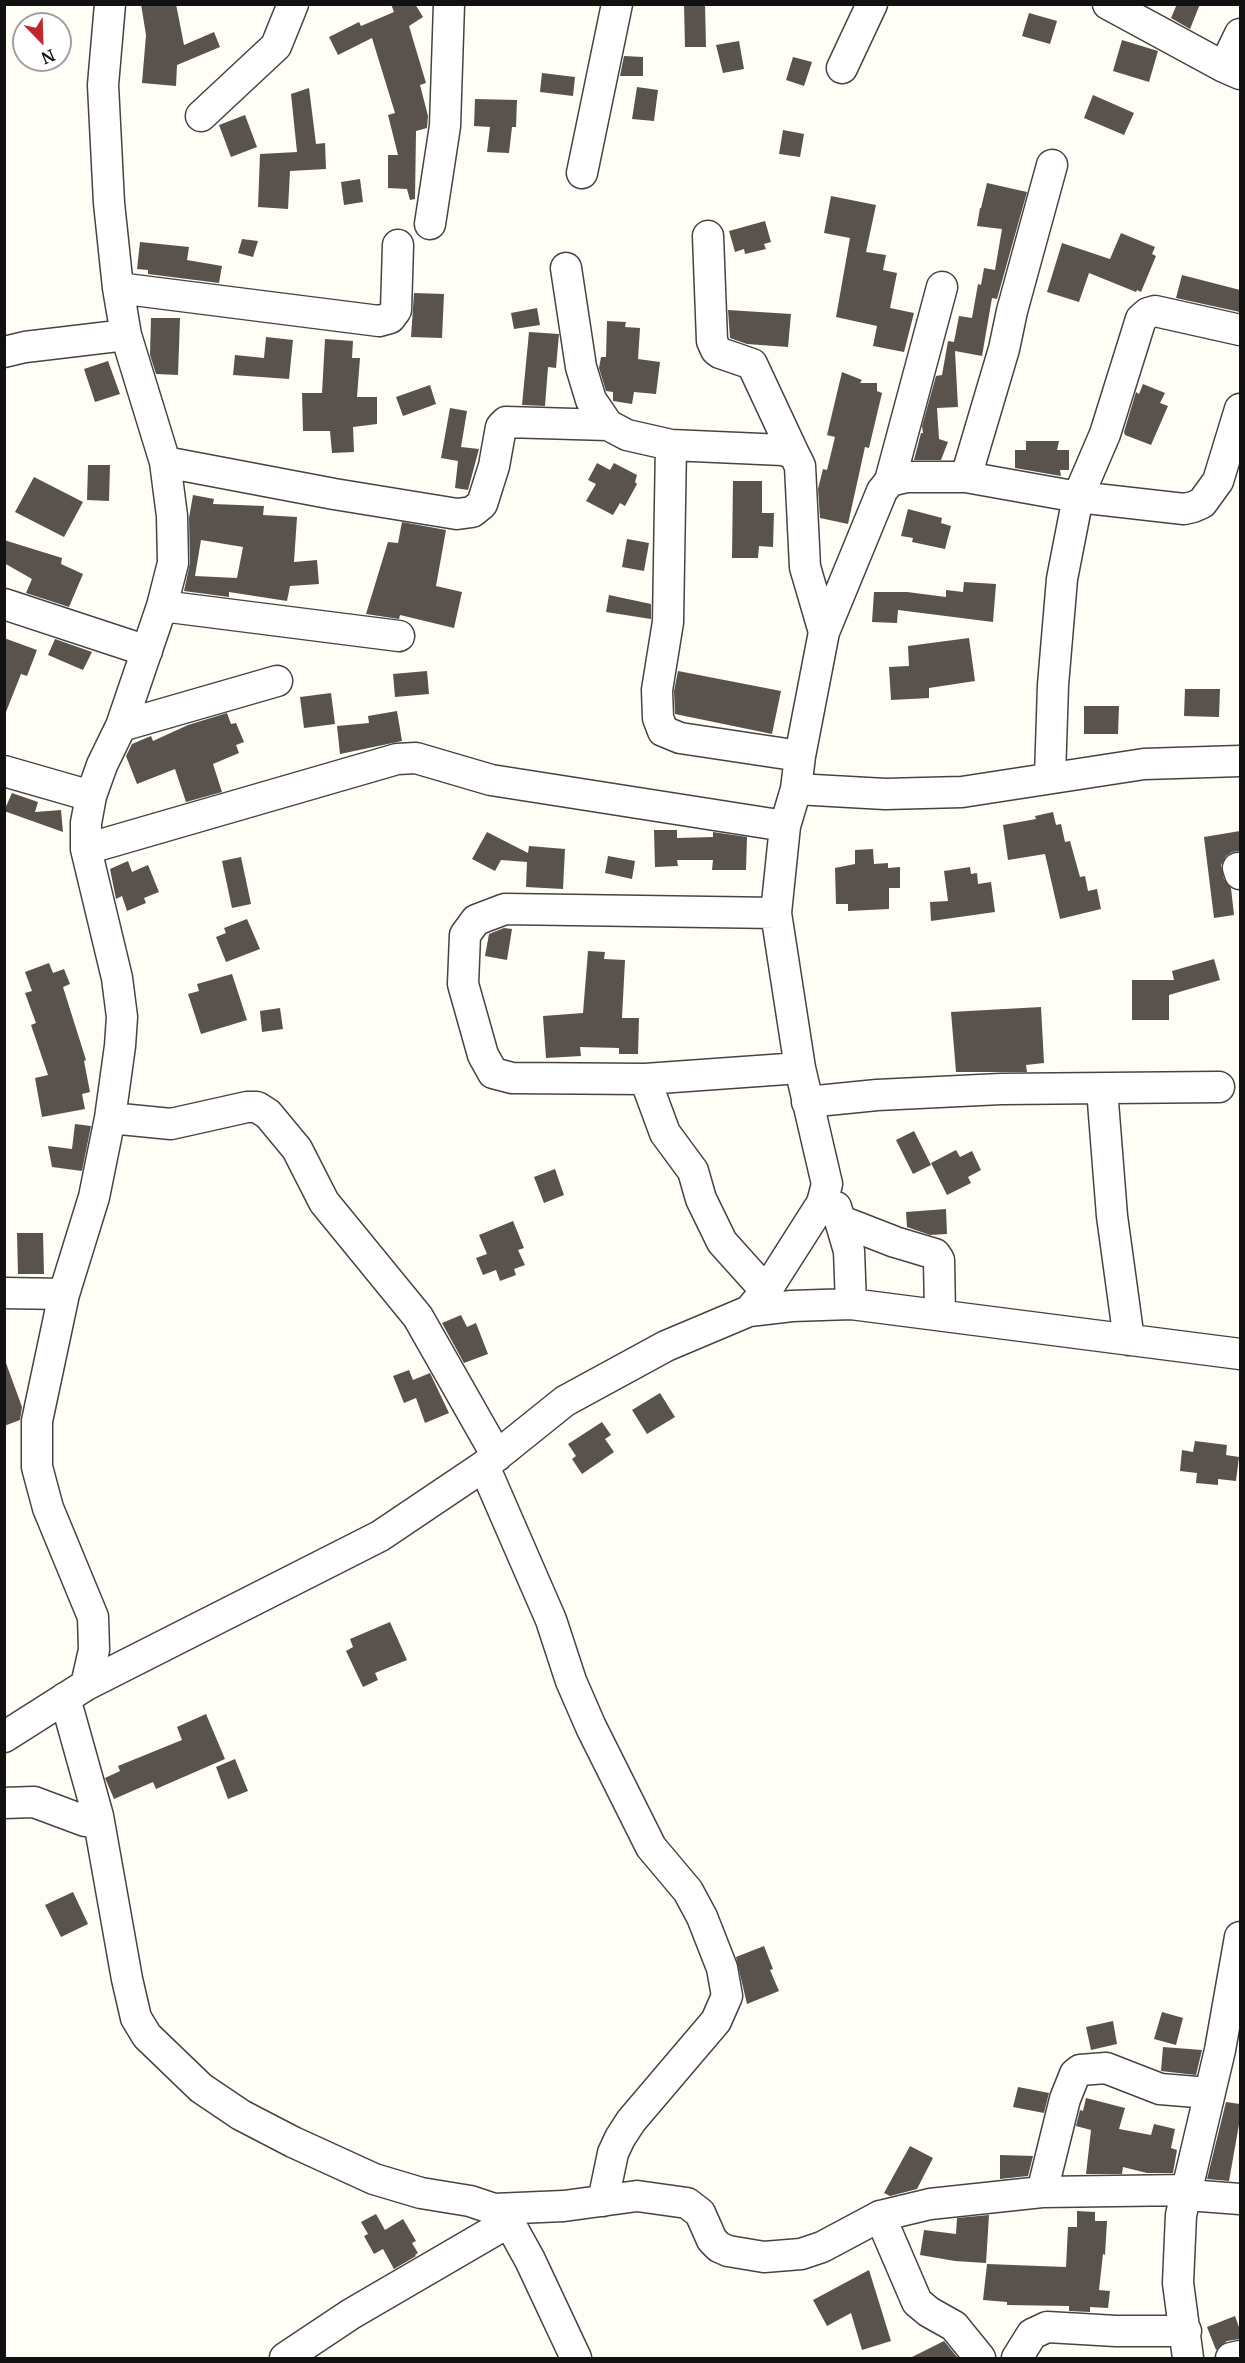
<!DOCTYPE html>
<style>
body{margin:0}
#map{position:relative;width:1245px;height:2363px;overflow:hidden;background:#fffdf5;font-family:Merriweather,serif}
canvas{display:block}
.frame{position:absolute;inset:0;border:6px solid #111;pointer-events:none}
.north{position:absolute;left:12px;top:12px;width:60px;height:60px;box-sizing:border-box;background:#fff;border:2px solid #a0a0a0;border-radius:50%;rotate:157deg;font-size:16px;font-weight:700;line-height:24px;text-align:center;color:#111}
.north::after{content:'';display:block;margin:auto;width:21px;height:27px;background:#c4262e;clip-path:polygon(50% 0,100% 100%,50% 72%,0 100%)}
</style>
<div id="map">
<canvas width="1245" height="2363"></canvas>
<div class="frame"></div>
<div class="north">N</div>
</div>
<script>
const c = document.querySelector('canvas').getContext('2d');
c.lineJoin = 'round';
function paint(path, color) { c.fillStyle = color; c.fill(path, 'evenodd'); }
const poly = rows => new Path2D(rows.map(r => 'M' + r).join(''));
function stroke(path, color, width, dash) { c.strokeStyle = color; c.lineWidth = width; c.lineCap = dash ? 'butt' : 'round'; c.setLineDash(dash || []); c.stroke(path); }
paint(poly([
 [141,4,176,4,184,45,214,32,220,47,177,65,176,86,142,83,146,35],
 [391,4,415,4,423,17,409,26,426,83,420,85,428,116,427,128,416,131,415,199,410,200,407,189,388,188,388,155,398,155,388,115,395,113,372,38,338,55,329,37,359,22,361,26,394,12],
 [684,4,705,4,706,47,685,47],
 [1177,4,1200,4,1190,29,1171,18],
 [1029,13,1057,21,1050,44,1022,36],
 [1122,40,1158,51,1149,82,1113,71],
 [739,41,744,69,723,73,716,45],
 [624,56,643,57,643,76,620,76],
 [793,57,812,62,804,86,786,80],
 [542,73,575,77,573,96,540,92],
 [637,87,658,90,654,121,632,119],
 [309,88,316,144,325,143,326,169,290,171,288,209,258,207,260,154,297,152,291,94],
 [1093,95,1134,113,1124,135,1084,118],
 [475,99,517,100,516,127,512,127,509,153,487,152,490,127,474,126],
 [245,115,257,147,231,157,219,125],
 [783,130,804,134,800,157,779,154],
 [360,179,363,202,344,205,341,182],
 [987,183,1027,192,997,299,992,298,982,356,955,351,958,407,937,408,939,439,948,442,941,460,914,460,921,433,923,433,922,426,936,376,942,375,948,341,954,342,959,316,972,318,978,284,981,285,984,268,995,270,1002,229,977,226,980,208,981,208],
 [831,196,876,205,866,252,886,255,883,270,897,273,890,308,914,313,904,352,873,346,877,326,836,317,850,238,824,233],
 [765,221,771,242,764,244,766,249,745,254,744,249,735,252,729,231],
 [1121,233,1155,247,1152,254,1156,256,1141,292,1137,290,1136,292,1089,273,1079,302,1047,292,1062,243,1110,259],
 [242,239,258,241,253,257,238,253],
 [140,242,189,247,187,260,222,266,219,283,148,274,148,270,137,269],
 [1182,275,1240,290,1240,312,1176,298],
 [414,293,444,294,442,338,411,337],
 [537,308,540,325,514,329,511,313],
 [728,310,791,314,788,347,747,344,730,338],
 [151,318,180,318,178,375,156,374,150,355],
 [607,321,626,322,625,327,640,328,638,359,660,362,656,394,634,392,632,404,613,401,613,392,606,391,599,368,601,357,606,357],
 [529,332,559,334,556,368,548,367,545,406,522,405],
 [266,337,293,340,289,379,233,375,235,355,264,358],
 [325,339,353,341,352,358,360,358,357,397,377,397,377,424,353,427,354,452,332,453,330,431,303,431,302,393,322,393],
 [108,361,120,394,95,402,84,369],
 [842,372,862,380,860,383,877,383,877,391,882,393,869,448,865,447,848,524,820,518,818,489,823,469,827,470,835,437,827,435],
 [1143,384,1165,393,1160,403,1168,406,1151,445,1125,435,1124,432,1136,392,1139,394],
 [430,385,436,404,403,416,396,397],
 [450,408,467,411,461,447,479,449,468,490,455,488,458,461,441,458],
 [1026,441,1059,441,1057,450,1069,450,1069,470,1060,470,1061,476,1015,468,1015,450,1026,450],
 [597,463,610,470,614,463,637,475,635,482,637,484,625,506,620,503,613,515,586,501,596,484,588,480],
 [88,465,110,465,109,501,87,500],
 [34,477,83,502,64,537,15,512],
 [733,481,762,481,762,513,774,513,773,547,759,546,758,558,732,558],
 [193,495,214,499,213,504,264,506,263,515,297,517,294,562,317,560,319,584,290,586,287,601,229,592,229,597,184,591,190,563,189,518],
 [201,540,243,547,237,578,195,576],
 [908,509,942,518,941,523,951,526,945,549,912,542,913,538,901,536],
 [402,522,446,530,436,586,462,592,454,628,400,615,399,619,366,614,388,542,398,543],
 [627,539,649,543,644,571,622,567],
 [4,540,62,558,61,564,83,574,69,607,26,593,32,579,4,563],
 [964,582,996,584,993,622,898,610,897,623,872,622,874,592,907,592,946,597,946,590,963,592],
 [609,595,651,604,651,619,606,612],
 [4,638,37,650,27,676,21,674,6,712,4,712],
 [969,638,975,681,929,688,929,698,891,700,889,667,909,666,908,646],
 [55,639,92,652,83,670,48,655],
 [427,671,429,694,395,697,393,674],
 [678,671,781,691,772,734,675,714,674,691],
 [1185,689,1220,689,1219,717,1184,716],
 [331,693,335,724,304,728,300,697],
 [1084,706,1119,706,1118,734,1084,734],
 [397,711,402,741,340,754,337,726,369,723,368,716],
 [227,713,231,724,236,723,244,742,236,745,239,753,213,764,222,792,186,802,175,769,137,784,126,756,132,744,151,736,153,741,188,725],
 [12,793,38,802,35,812,61,810,63,832,4,811],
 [1053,812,1056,825,1061,824,1065,842,1070,841,1080,877,1085,876,1088,891,1097,889,1101,909,1060,919,1045,854,1008,860,1003,825,1036,819,1035,816],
 [654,830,677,830,677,838,713,837,713,832,747,837,746,870,712,870,713,860,677,860,678,866,655,867],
 [1240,831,1240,851,1232,852,1226,856,1221,865,1224,879,1231,888,1234,915,1214,918,1204,837],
 [487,832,528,853,529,846,565,849,563,889,526,887,527,862,501,860,495,871,472,859],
 [873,849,874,864,888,863,888,868,900,867,900,888,889,888,889,909,848,911,848,904,836,904,835,868,855,864,855,850],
 [608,856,635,861,632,879,605,873],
 [241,857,251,904,232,908,222,861],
 [128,861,132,872,148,865,159,892,144,898,146,903,127,911,122,896,116,899,110,869],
 [970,867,971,874,977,873,978,884,991,882,995,912,931,921,930,902,948,901,944,871],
 [247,919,260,949,226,962,216,937,226,933,224,928],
 [504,928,512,929,507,960,485,956,489,934],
 [588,951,605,952,604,959,625,960,622,1018,639,1018,638,1054,619,1054,619,1048,580,1047,581,1056,546,1058,543,1016,583,1013],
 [1214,959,1220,980,1169,995,1169,1020,1132,1020,1132,980,1174,980,1172,971],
 [49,963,53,973,64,969,70,984,63,987,86,1060,84,1061,90,1092,82,1094,85,1109,42,1117,35,1078,48,1075,31,1025,36,1023,25,993,32,991,25,972],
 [232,974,247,1020,201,1034,188,994,199,991,197,984],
 [1041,1007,1044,1063,1026,1065,1027,1072,956,1072,951,1012],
 [280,1008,283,1029,262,1032,260,1011],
 [75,1124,91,1126,82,1171,52,1167,48,1146,72,1149],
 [914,1131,931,1165,913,1174,896,1140],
 [956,1150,960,1157,972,1151,981,1170,968,1177,971,1183,947,1195,931,1163],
 [555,1169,564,1195,544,1203,534,1177],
 [946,1209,947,1234,930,1235,907,1227,906,1212],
 [513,1221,524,1248,518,1250,525,1265,514,1269,516,1275,500,1281,496,1270,483,1275,476,1258,487,1254,479,1235],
 [17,1233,43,1233,44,1274,18,1274],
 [461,1315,467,1327,476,1323,488,1354,464,1363,442,1323],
 [6,1363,22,1407,20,1420,4,1426,4,1364],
 [409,1370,413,1380,430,1373,449,1413,425,1423,416,1398,404,1403,393,1376],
 [660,1393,675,1417,647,1434,632,1410],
 [602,1422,611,1435,605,1439,614,1452,582,1474,572,1459,576,1456,568,1444],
 [1195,1441,1227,1445,1226,1455,1239,1457,1236,1481,1218,1479,1218,1485,1196,1483,1197,1473,1180,1471,1182,1450,1193,1452],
 [390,1622,407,1660,375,1673,378,1680,363,1687,346,1651,353,1647,350,1639],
 [206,1714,225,1759,156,1789,153,1782,114,1799,105,1778,120,1771,118,1766,182,1740,177,1727],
 [235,1759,248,1791,228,1799,216,1767],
 [73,1892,88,1924,61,1937,45,1905],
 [764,1946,773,1969,770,1970,779,1991,747,2004,736,1957],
 [1162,2012,1183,2018,1176,2045,1154,2039],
 [1113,2021,1117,2044,1091,2050,1086,2027],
 [1163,2047,1202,2050,1196,2075,1161,2071],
 [1018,2087,1049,2093,1044,2113,1013,2107],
 [1086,2098,1125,2108,1119,2129,1151,2135,1154,2124,1175,2129,1171,2148,1177,2150,1173,2173,1147,2173,1123,2167,1122,2174,1086,2174,1091,2130,1076,2126,1080,2110,1083,2111],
 [1226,2102,1240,2104,1240,2119,1229,2181,1207,2179],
 [910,2146,933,2158,917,2189,890,2196,884,2193],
 [1000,2155,1033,2156,1028,2176,1000,2179],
 [1077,2211,1095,2212,1095,2221,1107,2221,1105,2255,1103,2254,1099,2290,1110,2291,1108,2308,1090,2307,1090,2312,1069,2311,1069,2306,1007,2305,1007,2302,983,2300,987,2264,1066,2267,1068,2227,1077,2227],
 [376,2214,385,2230,403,2219,416,2241,412,2243,418,2253,415,2255,416,2256,394,2269,383,2249,374,2254,364,2236,368,2234,361,2222],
 [989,2215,986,2263,955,2261,920,2255,924,2230,956,2234,957,2218],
 [869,2270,891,2341,862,2350,851,2313,827,2326,813,2300],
 [1235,2316,1240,2330,1240,2339,1227,2341,1216,2350,1207,2327],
 [944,2341,958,2358,910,2358]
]), '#5a524d');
const minor = poly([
 [1108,4,1224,67,1240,74],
 [1224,67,1240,34],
 [842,68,872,4],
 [201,116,276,46,293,4],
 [582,173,617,4],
 [430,224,445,126,449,4],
 [708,236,712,341,716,350,720,353,752,364,794,454],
 [566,268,581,367,591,400,608,425],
 [118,288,379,321,390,318,396,310,398,245],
 [4,352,25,347,126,335],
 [671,445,668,622,657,690,658,718,663,731,680,738,800,756],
 [165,462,334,494,457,514,472,512,482,504,494,466,501,427,506,422,608,425,627,435,671,445,783,450,794,454,800,466,805,567,824,632],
 [966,477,1004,349,1012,311,1052,165],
 [890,481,942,287],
 [4,604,147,651],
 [162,606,399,636],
 [121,726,277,681],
 [4,771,91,796],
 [1050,777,1053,685,1062,579,1078,497,1105,434,1141,319,1148,313,1155,311,1240,330],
 [796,789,885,794,962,792,1144,764,1240,761],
 [86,849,397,759,416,758,491,780,785,826],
 [1238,868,1240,874],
 [776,913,505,909,476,920,465,935,463,984,483,1055,493,1073,512,1078,645,1079,800,1068],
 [645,1079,665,1133,693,1171,701,1199,722,1242,766,1291],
 [1102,1089,1112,1216,1129,1340],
 [807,1102,877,1095,1001,1089,1219,1087],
 [110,1118,171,1124,247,1107,257,1107,268,1114,297,1149,324,1202,418,1317,497,1456],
 [836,1207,849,1251,851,1304],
 [841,1221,895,1242,935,1254,939,1260,940,1314],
 [4,1293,64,1294],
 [749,1311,766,1291,822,1203,827,1184,800,1068,776,913,785,826,796,789,800,756,824,632,882,491,890,481,907,477,966,477,1078,497,1184,509,1193,507,1202,503,1218,481,1240,409],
 [484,1466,551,1620,571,1681,591,1727,651,1847,688,1891,702,1917,722,1968,727,1996,716,2021,631,2121,620,2138,613,2153,603,2201],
 [86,1685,94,1650,93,1617,48,1508,37,1467,37,1421,64,1294,94,1197,110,1118,120,1046,122,1017,117,978,86,849,86,823,91,796,102,765,121,726,162,606,173,563,172,516,165,462,126,335,118,288,109,203,103,85,110,4],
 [65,1698,98,1816,127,1979,136,2018,147,2036,201,2088,241,2115,293,2142,374,2179,421,2193,470,2201,494,2209,509,2222,530,2260,576,2358],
 [4,1737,86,1685,380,1536,484,1466,565,1401,666,1346,749,1311,792,1306,851,1304,1240,1354],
 [4,1803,34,1802,85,1821,99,1823],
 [1042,2192,1065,2099,1075,2074,1080,2070,1106,2068,1160,2089,1209,2093],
 [1187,2195,1240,2199],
 [494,2209,564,2206,637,2196,687,2203,700,2213,712,2240,719,2247,728,2251,764,2257,801,2254,822,2247,880,2216,930,2204,1042,2192,1188,2190],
 [880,2216,917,2302,929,2312,954,2326,980,2358],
 [285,2358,351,2314,509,2222],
 [1017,2358,1032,2334,1047,2327,1116,2331,1186,2331],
 [1188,2358,1178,2283,1181,2215,1220,2050,1240,1937],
 [1231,2358,1240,2356]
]);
stroke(minor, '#444', 33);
stroke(minor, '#fff', 30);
</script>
